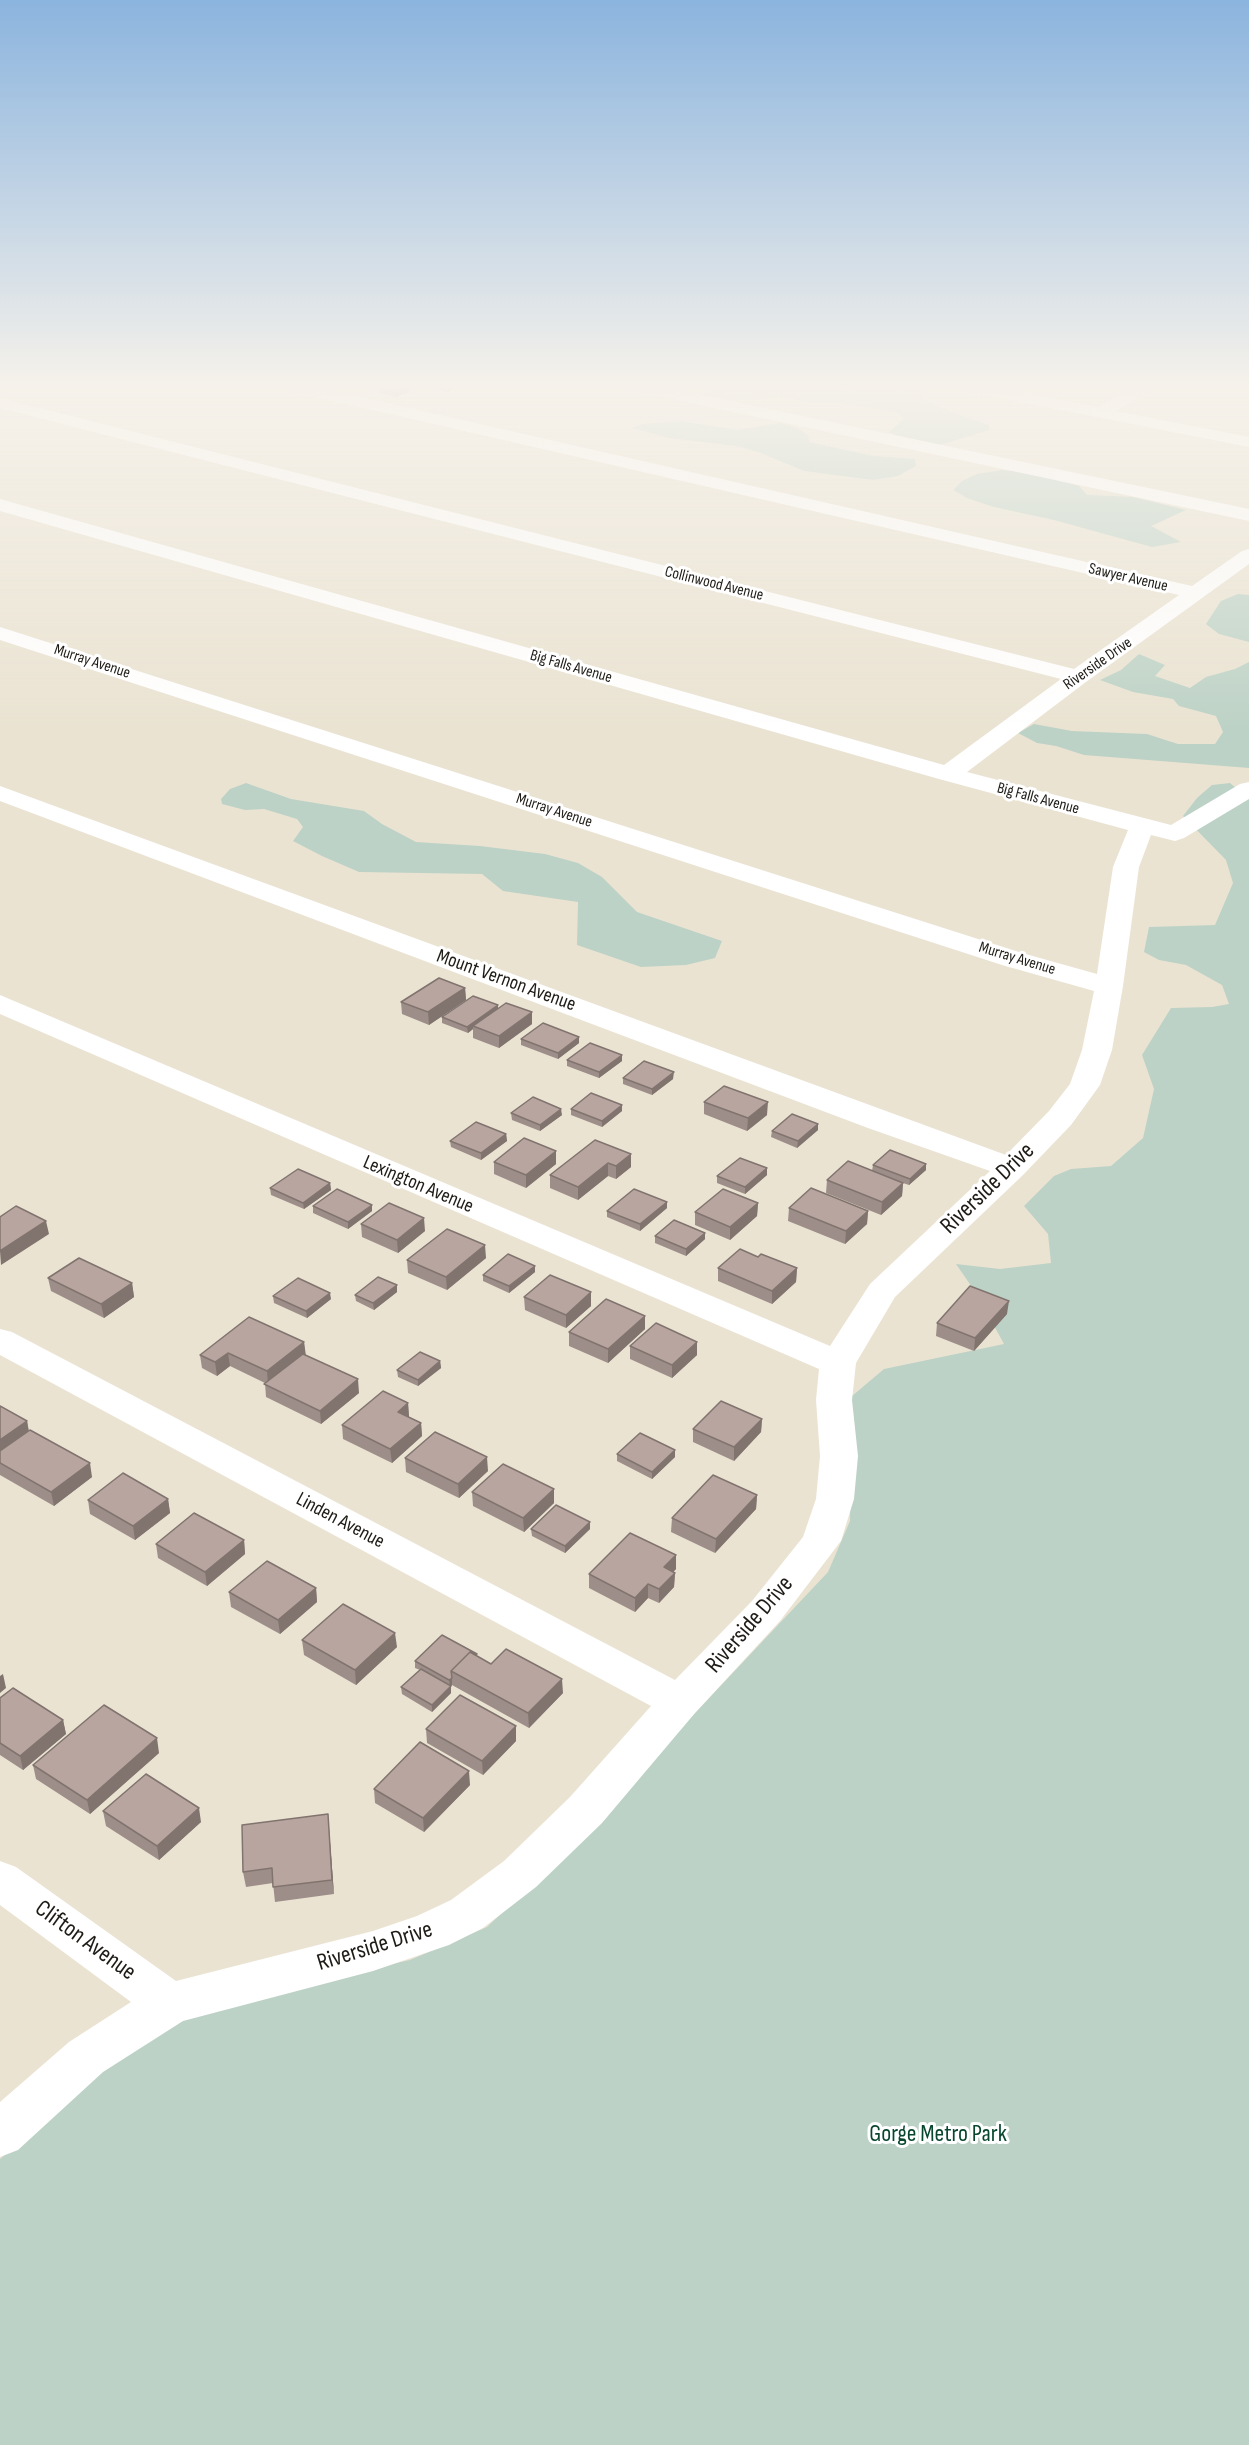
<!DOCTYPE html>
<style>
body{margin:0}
canvas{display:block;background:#eae3d2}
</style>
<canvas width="1249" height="2445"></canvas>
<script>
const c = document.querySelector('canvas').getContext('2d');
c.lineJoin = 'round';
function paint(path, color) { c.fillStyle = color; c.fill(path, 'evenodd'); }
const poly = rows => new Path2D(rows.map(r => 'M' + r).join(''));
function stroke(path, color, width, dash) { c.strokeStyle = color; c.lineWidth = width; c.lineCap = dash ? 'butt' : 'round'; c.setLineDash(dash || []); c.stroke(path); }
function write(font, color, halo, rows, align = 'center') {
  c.font = font + ' "Sofia Sans Condensed",sans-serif'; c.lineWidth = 6; c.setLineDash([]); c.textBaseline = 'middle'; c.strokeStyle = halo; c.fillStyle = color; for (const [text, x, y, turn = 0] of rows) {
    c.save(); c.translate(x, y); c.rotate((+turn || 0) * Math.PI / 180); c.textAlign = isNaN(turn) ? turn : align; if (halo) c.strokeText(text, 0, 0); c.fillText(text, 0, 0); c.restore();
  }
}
paint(poly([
 [720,386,797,386,855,390,864,386,902,390,912,386,928,386,921,398,951,412,989,425,989,430,940,445,904,439,889,432,904,419,896,412,841,403,812,403,787,397,746,400,713,399,701,395],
 [681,421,737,430,780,423,797,428,808,435,809,442,873,456,915,459,916,466,898,476,873,480,804,471,761,453,737,446,669,438,632,428,643,424],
 [1002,470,1025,472,1079,486,1087,495,1133,497,1186,510,1151,526,1181,542,1152,547,1054,520,994,507,967,498,953,490,962,481,977,474],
 [1238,594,1249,595,1249,642,1219,634,1206,624,1221,601],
 [1139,654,1165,665,1155,676,1190,688,1206,677,1235,669,1249,662,1249,768,1084,755,1056,746,1037,743,1018,733,1034,724,1072,731,1147,734,1178,744,1215,744,1223,732,1216,716,1179,706,1173,699,1133,692,1100,680,1121,670],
 [246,783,291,799,364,811,382,824,416,842,480,846,545,854,578,863,602,877,637,912,722,941,715,958,686,965,641,967,577,945,578,902,503,891,482,874,359,872,322,856,293,841,303,827,297,819,264,809,245,810,222,804,221,799,230,789],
 [1230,783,1249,799,1249,2445,0,2445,0,2159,30,2133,72,2089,150,2036,230,1999,410,1960,487,1927,544,1873,828,1572,850,1521,852,1396,884,1369,1004,1344,976,1293,956,1264,1000,1269,1051,1263,1048,1234,1024,1206,1054,1176,1071,1169,1111,1166,1143,1138,1154,1089,1142,1055,1171,1008,1212,1007,1229,1004,1222,985,1186,965,1159,960,1144,952,1149,927,1215,925,1233,883,1226,860,1183,816,1197,798,1212,785]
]), '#bdd2c6');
paint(poly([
 [282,386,313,386,1192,586,1242,551,1249,549,1249,564,1086,682,967,772,1171,825,1240,784,1249,782,1249,799,1184,838,1175,841,1151,835,1139,867,1123,986,1112,1050,1100,1085,1071,1125,1023,1175,895,1297,856,1363,852,1400,858,1456,854,1499,841,1541,780,1621,695,1713,602,1823,536,1887,483,1928,449,1945,373,1971,183,2021,103,2072,18,2150,0,2157,0,2102,69,2042,131,2002,0,1905,0,1861,16,1867,176,1981,373,1931,417,1916,451,1900,504,1861,570,1797,651,1706,0,1355,0,1329,12,1332,675,1680,752,1601,803,1537,816,1499,820,1456,816,1400,819,1369,0,1014,0,995,830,1346,870,1284,990,1171,868,1128,0,801,0,786,1006,1155,1049,1111,1070,1084,1082,1050,1094,991,1002,965,0,640,0,627,1022,953,1097,974,1113,867,1128,830,939,779,0,511,0,499,944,765,1061,679,0,408,0,398,1074,669,1179,595,290,391,282,386],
 [626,386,659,386,1249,509,1249,521,634,391,626,386],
 [956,386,991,386,1098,407,1136,386,1157,386,1116,411,1249,437,1249,447,964,391,956,386]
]), '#fff');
paint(poly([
 [432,386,462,386,448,392,432,388],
 [379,389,409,392,396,397,379,393],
 [465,988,466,1000,429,1025,402,1014,401,1002],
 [498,1005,498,1008,532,1024,499,1048,473,1038,473,1029,468,1033,442,1023,442,1017],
 [579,1037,579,1043,558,1059,521,1045,521,1039],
 [567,1060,622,1061,599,1078,567,1066],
 [623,1078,673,1079,652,1095,623,1084],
 [704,1102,767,1115,747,1131,704,1114],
 [571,1109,622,1111,602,1127,571,1115],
 [511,1113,562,1115,540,1131,512,1120],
 [818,1130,797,1148,771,1137,772,1131],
 [506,1134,507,1141,481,1160,451,1147,450,1141],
 [595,1140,631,1167,616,1179,608,1176,578,1200,550,1188,550,1175],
 [494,1162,556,1164,526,1188,494,1174],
 [926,1164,926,1170,909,1185,903,1183,902,1196,881,1215,826,1193,827,1180,872,1171,873,1165],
 [767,1175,745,1194,717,1183,717,1176],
 [330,1183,331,1190,304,1209,271,1195,270,1188],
 [758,1203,757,1216,730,1240,695,1225,695,1212],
 [313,1206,372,1211,348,1229,313,1213],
 [667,1208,640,1231,607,1217,607,1211],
 [789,1208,868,1211,867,1224,845,1244,788,1221],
 [361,1224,425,1231,398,1253,362,1237],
 [655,1236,705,1239,686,1256,655,1243],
 [758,1257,797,1268,796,1282,772,1304,718,1281,718,1268],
 [486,1258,447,1290,408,1273,407,1260],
 [535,1266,535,1272,509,1293,483,1281,483,1275],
 [48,1278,132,1283,134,1297,104,1318,51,1291],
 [397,1285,397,1292,374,1310,356,1301,355,1295],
 [591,1292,591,1306,566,1328,525,1310,524,1297],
 [273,1296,331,1299,307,1318,274,1303],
 [1007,1314,974,1351,936,1336,937,1323],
 [645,1316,645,1329,608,1363,569,1346,569,1332],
 [304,1342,305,1355,359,1393,321,1424,266,1397,265,1383,230,1366,217,1376,202,1368,200,1355],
 [630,1346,697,1355,672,1378,630,1359],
 [440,1361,441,1368,418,1386,398,1377,397,1370],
 [408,1403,409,1417,421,1423,422,1436,392,1463,343,1439,342,1425],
 [0,1406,27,1421,29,1431,92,1477,54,1506,0,1475],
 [762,1419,761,1432,734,1461,693,1442,693,1429],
 [617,1454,675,1457,652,1479,617,1461],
 [405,1458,488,1471,459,1498,406,1472],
 [472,1492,554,1503,524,1532,473,1506],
 [757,1495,756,1509,715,1553,671,1532,672,1518],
 [168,1499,170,1513,135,1540,90,1514,88,1500],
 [531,1529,590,1529,565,1553,532,1536],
 [244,1540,245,1554,207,1586,158,1558,156,1544],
 [676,1569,673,1572,675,1573,674,1587,659,1603,648,1598,635,1612,589,1588,589,1574],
 [316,1588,317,1602,280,1634,231,1607,229,1592],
 [302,1640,397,1647,356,1685,304,1655],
 [477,1654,477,1656,491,1664,563,1693,529,1728,452,1685,451,1686,451,1693,432,1712,402,1694,401,1687,420,1670,415,1668,415,1661],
 [0,1698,63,1720,66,1734,23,1770,0,1755],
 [426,1729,516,1741,483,1775,427,1743],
 [159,1753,90,1814,36,1779,33,1765],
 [470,1785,424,1832,375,1803,374,1789],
 [103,1811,201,1822,159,1860,106,1826],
 [329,1829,334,1894,275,1902,273,1883,246,1887,243,1872]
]), '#9e8e89');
paint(poly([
 [451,386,462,386,448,392,448,387],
 [408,388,409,392,396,397,396,393],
 [465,988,466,1000,429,1025,428,1012],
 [498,1005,498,1011,473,1026,473,1029,468,1033,467,1027],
 [532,1012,532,1024,499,1048,499,1036],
 [579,1037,579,1043,558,1059,558,1053],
 [622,1055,622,1061,599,1078,599,1072],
 [674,1072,673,1079,652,1095,652,1089],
 [768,1102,767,1115,747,1131,748,1118],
 [622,1105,622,1111,602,1127,602,1121],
 [561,1109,562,1115,540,1131,540,1125],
 [818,1124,818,1130,797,1148,798,1141],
 [506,1134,507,1141,481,1160,481,1153],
 [556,1151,556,1164,526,1188,526,1175],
 [631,1154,631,1167,616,1179,616,1166],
 [608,1163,608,1176,578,1200,578,1187],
 [926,1164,926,1170,909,1185,910,1179],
 [767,1168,767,1175,745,1194,745,1187],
 [330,1183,331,1190,304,1209,303,1203],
 [903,1183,902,1196,881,1215,882,1202],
 [667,1202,667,1208,640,1231,640,1224],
 [758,1203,757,1216,730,1240,730,1227],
 [372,1205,372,1211,348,1229,348,1222],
 [868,1211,867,1224,845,1244,846,1231],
 [424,1218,425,1231,398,1253,397,1240],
 [46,1221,49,1234,1,1265,0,1251],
 [705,1233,705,1239,686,1256,686,1249],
 [485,1245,486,1258,447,1290,446,1277],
 [535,1266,535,1272,509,1293,509,1286],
 [797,1268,796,1282,772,1304,772,1291],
 [132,1283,134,1297,104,1318,101,1304],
 [397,1285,397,1292,374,1310,373,1303],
 [591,1292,591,1306,566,1328,566,1315],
 [330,1293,331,1299,307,1318,306,1311],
 [1009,1301,1007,1314,974,1351,975,1338],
 [645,1316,645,1329,608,1363,608,1349],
 [304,1342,306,1356,268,1385,267,1371],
 [697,1342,697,1355,672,1378,672,1365],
 [228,1353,230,1366,217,1376,215,1362],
 [440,1361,441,1368,418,1386,418,1380],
 [358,1379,359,1393,321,1424,320,1411],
 [408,1403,409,1417,398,1412],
 [762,1419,761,1432,734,1461,734,1447],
 [27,1421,29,1434,0,1455,0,1440],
 [421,1423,422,1436,392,1463,390,1449],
 [675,1450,675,1457,652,1479,652,1472],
 [487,1457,488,1471,459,1498,458,1484],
 [90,1463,92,1477,54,1506,51,1492],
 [554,1489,554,1503,524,1532,523,1518],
 [757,1495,756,1509,715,1553,716,1539],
 [168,1499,170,1513,135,1540,133,1526],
 [590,1522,590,1529,565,1553,565,1546],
 [244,1540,245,1554,207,1586,205,1572],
 [676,1555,676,1569,664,1581,664,1567],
 [675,1573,674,1587,659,1603,659,1589],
 [648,1584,648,1598,635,1612,635,1598],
 [316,1588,317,1602,280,1634,278,1620],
 [395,1633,397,1647,356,1685,355,1670],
 [3,1674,6,1688,0,1693,0,1676],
 [452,1678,452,1685,451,1686,451,1693,432,1712,432,1705,450,1687,449,1680],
 [562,1679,563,1693,529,1728,528,1713],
 [63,1720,66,1734,23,1770,20,1756],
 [516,1726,516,1741,483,1775,482,1761],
 [157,1738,159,1753,90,1814,87,1800],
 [469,1771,470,1785,424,1832,423,1818],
 [199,1808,201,1822,159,1860,157,1846],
 [328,1814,329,1829,334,1894,332,1880]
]), '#81746f');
const building = poly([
 [387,386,400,386,408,388,396,393,379,389,387,386],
 [439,978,465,988,428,1012,401,1002,439,978],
 [473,996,498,1005,467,1027,442,1017,473,996],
 [506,1003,532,1012,499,1036,473,1026,506,1003],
 [543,1023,579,1037,558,1053,521,1039,543,1023],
 [590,1043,622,1055,599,1072,567,1060,590,1043],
 [644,1061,674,1072,652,1089,623,1078,644,1061],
 [724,1086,768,1102,748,1118,704,1102,724,1086],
 [591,1093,622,1105,602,1121,571,1109,591,1093],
 [533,1097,561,1109,540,1125,511,1113,533,1097],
 [792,1114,818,1124,798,1141,772,1131,792,1114],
 [476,1122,506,1134,481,1153,450,1141,476,1122],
 [524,1138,556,1151,526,1175,494,1162,524,1138],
 [595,1140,631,1154,616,1166,608,1163,578,1187,550,1175,595,1140],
 [890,1150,926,1164,910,1179,873,1165,890,1150],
 [740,1158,767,1168,745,1187,717,1176,740,1158],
 [848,1161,903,1183,882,1202,827,1180,848,1161],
 [298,1169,330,1183,303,1203,270,1188,298,1169],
 [811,1188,868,1211,846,1231,789,1208,811,1188],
 [337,1189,372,1205,348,1222,313,1206,337,1189],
 [634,1189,667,1202,640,1224,607,1211,634,1189],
 [723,1189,758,1203,730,1227,695,1212,723,1189],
 [389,1203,424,1218,397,1240,361,1224,389,1203],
 [16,1206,46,1221,0,1251,0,1217,16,1206],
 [674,1220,705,1233,686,1249,655,1236,674,1220],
 [447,1229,485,1245,446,1277,407,1260,447,1229],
 [740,1249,758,1257,761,1254,797,1268,772,1291,718,1268,740,1249],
 [508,1254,535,1266,509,1286,483,1275,508,1254],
 [79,1258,132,1283,101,1304,48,1278,79,1258],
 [550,1275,591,1292,566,1315,524,1297,550,1275],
 [378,1277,397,1285,373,1303,355,1295,378,1277],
 [298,1278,330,1293,306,1311,273,1296,298,1278],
 [970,1286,1009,1301,975,1338,937,1323,970,1286],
 [606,1299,645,1316,608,1349,569,1332,606,1299],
 [249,1317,304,1342,267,1371,228,1353,215,1362,200,1355,249,1317],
 [656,1323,697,1342,672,1365,630,1346,656,1323],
 [420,1352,440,1361,418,1380,397,1370,420,1352],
 [303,1354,358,1379,320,1411,264,1384,303,1354],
 [383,1391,408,1403,398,1412,421,1423,390,1449,342,1425,383,1391],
 [721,1401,762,1419,734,1447,693,1429,721,1401],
 [0,1406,27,1421,0,1440,0,1406],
 [30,1430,90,1463,51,1492,0,1463,0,1451,30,1430],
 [435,1432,487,1457,458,1484,405,1458,435,1432],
 [640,1433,675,1450,652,1472,617,1454,640,1433],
 [503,1464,554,1489,523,1518,472,1492,503,1464],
 [123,1473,168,1499,133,1526,88,1500,123,1473],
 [713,1475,757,1495,716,1539,672,1518,713,1475],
 [556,1505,590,1522,565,1546,531,1529,556,1505],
 [194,1513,244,1540,205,1572,156,1544,194,1513],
 [630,1533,676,1555,664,1567,675,1573,659,1589,648,1584,635,1598,589,1574,630,1533],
 [267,1561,316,1588,278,1620,229,1592,267,1561],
 [343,1604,395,1633,355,1670,302,1640,343,1604],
 [442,1635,477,1654,475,1655,470,1652,451,1671,452,1678,449,1680,415,1661,442,1635],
 [506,1649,562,1679,528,1713,451,1671,470,1652,491,1664,506,1649],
 [421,1669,451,1686,432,1705,401,1687,421,1669],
 [13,1688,63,1720,20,1756,0,1743,0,1698,13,1688],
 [460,1695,516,1726,482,1761,426,1729,460,1695],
 [104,1705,157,1738,87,1800,33,1765,104,1705],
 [420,1742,469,1771,423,1818,374,1789,420,1742],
 [146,1774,199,1808,157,1846,103,1811,146,1774],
 [328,1814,332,1880,273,1887,272,1868,243,1872,242,1825,328,1814]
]);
paint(building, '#b8a59f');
stroke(building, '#81746f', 1.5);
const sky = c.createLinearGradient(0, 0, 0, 729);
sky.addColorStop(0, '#8bb4de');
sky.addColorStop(0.53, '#f6f2eb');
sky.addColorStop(1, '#f6f2eb00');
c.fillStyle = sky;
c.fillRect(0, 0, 1249, 729);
write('16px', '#1f1c17', '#fff', [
 ["Sawyer Avenue",1128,578,13],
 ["Collinwood Avenue",714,584,14],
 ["Murray Avenue",92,662,18],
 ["Riverside Drive",1098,664,-35],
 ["Big Falls Avenue",571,667,16],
 ["Big Falls Avenue",1038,799,15],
 ["Murray Avenue",554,811,18],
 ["Murray Avenue",1017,959,17]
]);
write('20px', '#1f1c17', '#fff', [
 ["Mount Vernon Avenue",506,981,20],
 ["Lexington Avenue",418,1185,23],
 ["Linden Avenue",340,1521,28]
]);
write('24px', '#1f1c17', '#fff', [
 ["Riverside Drive",988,1189,-44],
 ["Riverside Drive",750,1625,-49],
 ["Clifton Avenue",85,1941,36],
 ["Riverside Drive",375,1947,-17]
]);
write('24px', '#08472e', '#fff', [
 ["Gorge Metro Park",938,2135]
]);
</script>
